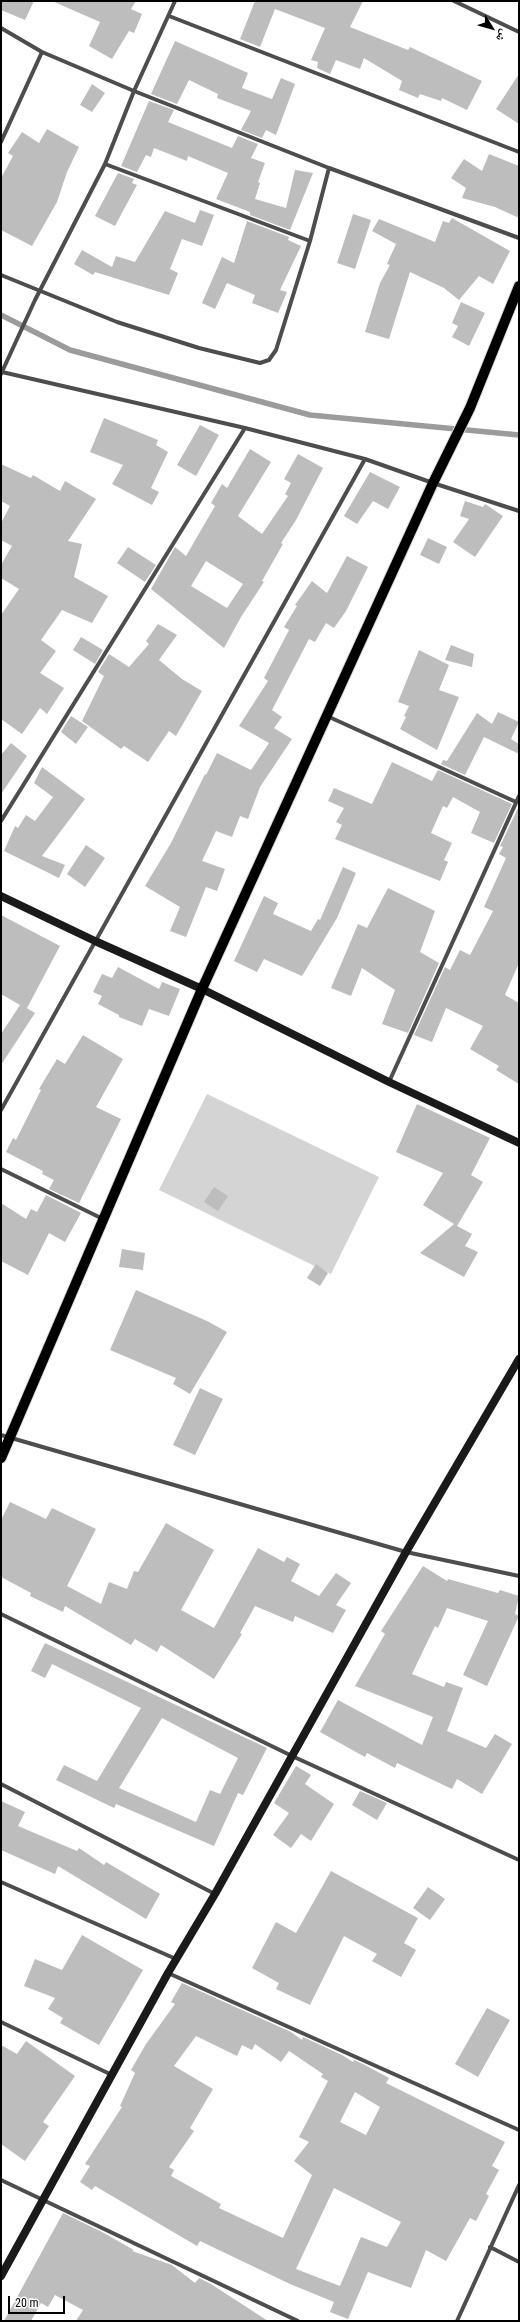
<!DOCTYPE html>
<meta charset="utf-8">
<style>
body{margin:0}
#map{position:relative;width:520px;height:2322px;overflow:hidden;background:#fff;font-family:"Roboto Condensed","Noto Naskh Arabic",sans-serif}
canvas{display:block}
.frame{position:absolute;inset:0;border:2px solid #000;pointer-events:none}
.north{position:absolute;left:472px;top:8px;width:40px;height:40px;-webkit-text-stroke:3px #fff;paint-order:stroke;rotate:127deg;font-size:11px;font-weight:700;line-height:16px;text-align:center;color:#000}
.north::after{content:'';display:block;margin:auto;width:14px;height:18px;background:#000;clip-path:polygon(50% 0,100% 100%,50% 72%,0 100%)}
.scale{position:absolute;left:8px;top:2296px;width:57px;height:18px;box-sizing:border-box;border:2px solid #000;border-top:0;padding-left:5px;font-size:12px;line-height:14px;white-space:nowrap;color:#000;-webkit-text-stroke:3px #fff;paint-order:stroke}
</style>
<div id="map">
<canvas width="520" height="2322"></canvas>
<div class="frame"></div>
<div class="north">ش</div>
<div class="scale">20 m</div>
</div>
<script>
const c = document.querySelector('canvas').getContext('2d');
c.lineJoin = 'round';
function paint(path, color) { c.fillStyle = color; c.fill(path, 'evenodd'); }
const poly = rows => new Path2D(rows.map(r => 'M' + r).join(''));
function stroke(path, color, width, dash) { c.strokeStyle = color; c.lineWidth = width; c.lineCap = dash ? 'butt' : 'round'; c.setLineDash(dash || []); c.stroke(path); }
paint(poly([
 [207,1094,379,1177,331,1274,159,1190]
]), '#d4d4d4');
stroke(poly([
 [1,315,70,350,310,415,519,435]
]), '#9b9b9b', 5.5);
paint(poly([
 [1,1,34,1,25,20,1,10],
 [52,1,136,1,131,9,142,14,134,33,129,31,112,59,89,46,100,22],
 [255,1,363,1,350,27,408,50,410,47,482,81,467,110,442,98,441,101,420,94,418,98,399,90,402,81,364,58,360,69,336,60,330,74,317,68,318,62,311,60,325,28,275,9,260,47,240,39],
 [175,41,248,73,242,88,272,99,281,78,295,84,276,135,266,130,262,138,241,130,251,111,217,98,218,94,189,80,177,104,151,94],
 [519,74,519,124,496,109],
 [92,84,105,93,92,112,80,105],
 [149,101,174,110,168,122,232,148,238,136,258,144,251,158,265,163,258,182,260,183,255,199,286,208,295,170,313,173,290,230,250,215,250,212,216,199,228,173,188,156,187,161,154,148,151,157,146,155,137,172,121,166],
 [47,129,79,147,67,172,57,202,32,246,1,230,1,178,13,156,8,153,22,132,39,143],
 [489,154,519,166,519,218,495,207,462,198,466,188,451,178,464,159,482,171],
 [118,173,134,179,132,183,137,185,115,226,95,216],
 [200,210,214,215,202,246,182,239,170,269,178,273,169,295,95,272,93,275,74,264,82,250,112,267,116,256,135,262,165,211,195,223],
 [353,214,371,220,355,269,337,263],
 [452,218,510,251,493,284,479,276,459,300,444,288,410,272,389,339,365,332,380,283,390,265,387,264,396,244,372,231,379,219,435,242,443,221,449,223],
 [247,221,289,237,288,240,301,246,280,290,287,292,278,313,252,303,255,295,227,283,215,309,202,303,222,257,234,263],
 [461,302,485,313,469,346,452,337,458,326,452,323],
 [104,418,158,440,156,445,168,452,151,488,159,492,152,505,112,484,123,465,90,452],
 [200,425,219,435,196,476,177,465],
 [250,449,271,462,238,516,262,534,288,496,285,494,291,483,284,479,298,454,323,468,296,520,281,543,283,544,262,581,264,582,241,617,224,648,151,589,175,547,186,556,215,506,211,503,222,484,227,488],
 [206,561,243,584,227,608,191,586],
 [1,464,31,478,33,475,60,491,65,481,96,499,68,541,82,544,74,577,108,596,92,623,62,610,41,640,56,651,40,673,64,688,47,714,40,708,22,734,1,719,1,615,19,589,1,578,1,565,12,546,1,540,1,523,10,506,1,501],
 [370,472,400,487,388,509,373,501,357,524,344,516],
 [465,501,483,507,485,504,503,516,475,557,453,542,469,519,460,516],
 [428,538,447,547,439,564,420,555],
 [128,547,156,565,145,582,117,563],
 [347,556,368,567,346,611,334,628,326,623,315,642,309,639,272,710,282,717,274,728,292,739,260,787,248,819,240,816,232,837,216,831,202,861,225,869,217,891,206,887,186,937,170,931,180,907,145,886,171,843,205,774,206,775,217,753,251,770,269,743,239,726,268,681,264,678,289,630,284,627,297,606,295,605,312,581,327,593],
 [158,624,177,635,159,660,182,679,202,691,176,736,169,731,148,762,124,746,121,749,82,721,104,676,98,672,109,654,129,667,149,644,146,641],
 [81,637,103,650,95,664,73,650],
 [451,645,474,654,472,667,445,660],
 [419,650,449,665,439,690,459,697,437,750,400,729,406,717,404,716,409,706,398,702],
 [498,712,519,722,511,739,519,744,519,754,484,737,465,775,441,764,443,760,447,761,477,713,492,724],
 [71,716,88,727,76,744,61,732],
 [11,743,27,756,1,794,1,755],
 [392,762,432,781,438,770,512,804,494,843,471,833,480,812,453,797,447,808,443,806,431,833,452,843,444,860,448,862,440,881,335,839,342,825,336,822,344,808,328,801,334,788,372,804],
 [42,767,85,799,42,856,65,865,59,878,4,851,15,826,18,828,26,815,35,821,53,797,34,783],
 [518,808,519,963,505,995,519,1003,519,1084,496,1070,499,1066,470,1049,483,1026,446,1008,432,1042,414,1035,445,967,450,970,460,950,470,955,493,911,484,907,506,858,499,854,503,847,500,846],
 [86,845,105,858,85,887,67,874],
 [343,867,356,873,337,918,302,976,264,959,257,972,234,961,264,896,278,903,273,914,311,931,318,919,320,920],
 [388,888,435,911,420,952,439,963,408,1033,382,1024,395,990,362,968,351,996,331,988,358,924,367,928],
 [1,915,60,946,27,1008,25,1007,35,1013,1,1065,1,1034,20,1005,1,994],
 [118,967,159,989,162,982,180,989,169,1016,149,1009,142,1026,119,1017,119,1015,98,1004,102,996,93,992,102,974,112,978],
 [83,1035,123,1059,96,1107,121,1119,79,1203,49,1189,54,1180,42,1174,43,1171,6,1152,13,1138,16,1140,41,1090,39,1089,57,1059,65,1064],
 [417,1104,490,1138,471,1175,483,1182,457,1226,472,1234,465,1246,478,1252,464,1277,420,1253,454,1224,423,1205,443,1173,396,1152],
 [214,1187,228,1196,218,1211,204,1202],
 [46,1195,81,1213,65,1242,49,1233,28,1275,1,1261,1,1203,26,1219,31,1209,37,1212],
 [122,1249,145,1253,143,1270,119,1267],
 [316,1264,328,1273,320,1286,307,1278],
 [136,1290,207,1321,227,1332,190,1394,173,1384,176,1378,110,1350],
 [200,1388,223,1399,195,1455,173,1445],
 [10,1502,46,1519,52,1508,96,1529,67,1586,101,1604,109,1582,127,1589,134,1571,138,1572,166,1523,214,1550,181,1610,214,1628,258,1548,284,1562,287,1557,300,1564,291,1581,319,1596,336,1573,351,1583,336,1605,346,1610,333,1633,295,1616,293,1622,255,1606,240,1633,242,1634,214,1679,161,1645,157,1652,135,1639,131,1645,65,1606,63,1612,30,1596,31,1593,1,1577,1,1520],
 [423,1566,447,1581,448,1579,498,1593,500,1590,519,1596,515,1614,519,1616,487,1686,463,1675,488,1621,447,1608,438,1628,435,1626,412,1674,444,1687,446,1682,463,1688,447,1731,486,1748,495,1734,512,1744,482,1794,457,1779,452,1789,397,1763,395,1768,367,1753,365,1757,320,1732,338,1700,422,1745,433,1717,355,1686,385,1634,381,1631],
 [45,1643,267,1748,243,1795,238,1793,214,1846,116,1804,114,1808,56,1780,64,1765,97,1781,141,1708,52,1664,45,1678,31,1671],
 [162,1718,238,1758,220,1794,210,1790,196,1822,119,1788],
 [296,1766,311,1775,305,1784,334,1804,311,1841,301,1834,291,1848,273,1835,289,1813,274,1803],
 [360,1791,387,1803,377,1820,352,1805],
 [1,1801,25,1812,18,1826,77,1851,79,1848,104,1865,106,1862,160,1894,146,1919,58,1866,55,1874,1,1850],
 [331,1871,418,1918,404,1943,416,1950,401,1977,372,1961,377,1954,344,1936,310,2005,276,1989,279,1983,252,1968,276,1922,296,1933],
 [428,1887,445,1899,430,1920,413,1908],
 [82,1935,143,1970,99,2045,60,2023,63,2018,48,2009,55,1998,24,1986,35,1959,62,1970],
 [182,1983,291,2032,302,2040,303,2037,342,2055,353,2062,354,2060,363,2064,389,2078,386,2083,505,2142,492,2166,499,2170,486,2194,489,2196,476,2221,470,2218,446,2261,426,2250,411,2288,368,2272,348,2319,330,2312,334,2302,290,2284,200,2241,197,2246,95,2186,92,2190,80,2182,90,2166,85,2164,122,2107,120,2106,135,2073,131,2070,146,2044,175,2004,171,2002],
 [196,2036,237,2056,242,2045,252,2050,255,2044,281,2062,289,2051,323,2074,321,2077,328,2081,299,2137,309,2142,294,2161,312,2175,283,2238,219,2208,221,2204,171,2176,174,2170,169,2167,194,2131,190,2128,213,2089,174,2066],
 [355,2092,380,2107,366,2135,340,2122],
 [334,2188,401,2222,387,2247,361,2237,340,2286,296,2269],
 [487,2008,510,2020,478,2077,455,2064],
 [26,2041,75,2076,43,2122,49,2126,25,2161,1,2144,1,2045,17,2054],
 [63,2213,102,2232,134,2250,132,2251,172,2265,195,2283,199,2278,211,2284,268,2321,76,2321,83,2310,55,2295,48,2307,41,2303,31,2321,4,2321]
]), '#bdbdbd');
const primary = poly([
 [1,1458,202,989,433,483,470,408,519,286]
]);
stroke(primary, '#dbdbdb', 12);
stroke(poly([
 [454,1,519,32],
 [169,16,519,152],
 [1,28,42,52,134,91,329,168,519,238],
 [1,142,42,52],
 [105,164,310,241],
 [1,275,117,322,199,348,260,363,269,360,276,350,310,241,329,168],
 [2,372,245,428,365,459,433,483,519,511],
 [1,374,35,300,105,164,134,91,175,1],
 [327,716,516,802],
 [1,821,245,428],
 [389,1082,519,796],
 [1,1110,365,459],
 [1,1169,103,1219],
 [1,1435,406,1552,519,1576],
 [1,1614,292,1756,519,1860],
 [1,1784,215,1894],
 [1,1882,176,1959],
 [168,1973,519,2130],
 [1,2022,112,2075],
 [1,2180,298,2321],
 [490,2247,519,2262],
 [457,2321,519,2185]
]), '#4d4d4d', 4);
stroke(poly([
 [1,896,95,941,202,989,389,1082,519,1143],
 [1,2276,168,1973,215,1894,406,1552,519,1359]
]), '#1a1a1a', 8);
stroke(primary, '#000', 10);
</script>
